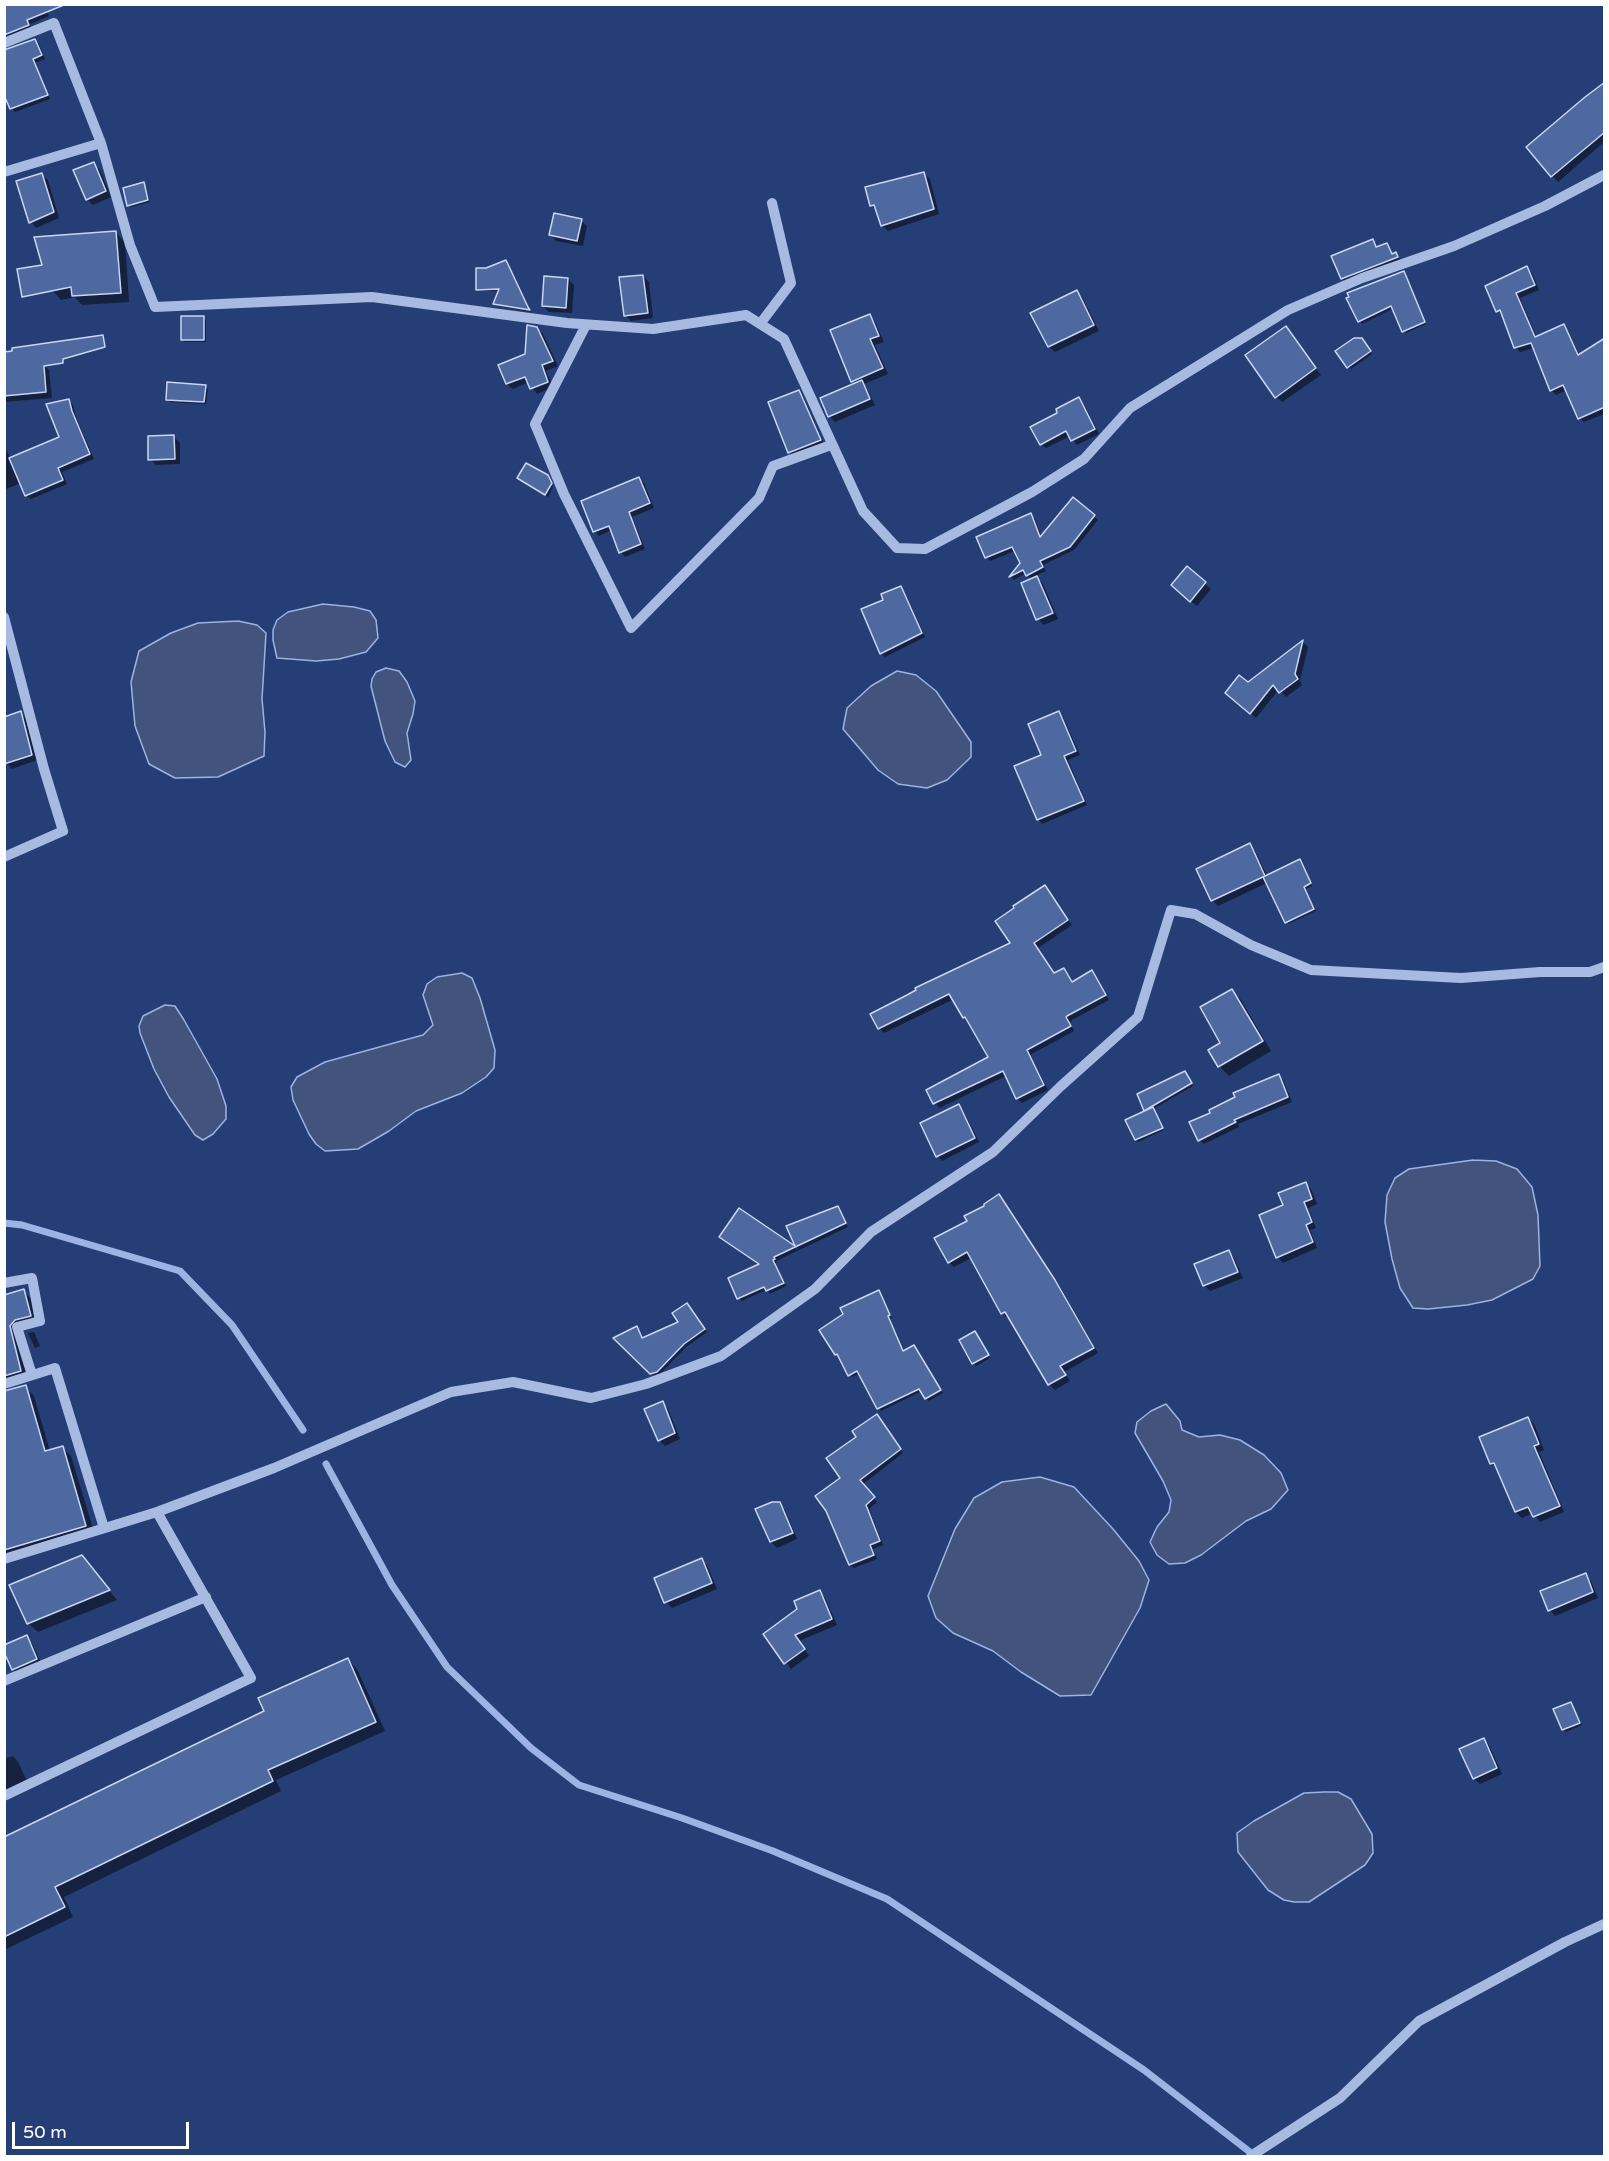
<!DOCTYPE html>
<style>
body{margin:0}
#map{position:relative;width:1609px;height:2161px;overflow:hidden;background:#263e76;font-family:"Varela Round",sans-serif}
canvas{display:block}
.frame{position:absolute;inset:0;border:6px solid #fff;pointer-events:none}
.scale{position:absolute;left:12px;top:2122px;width:177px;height:27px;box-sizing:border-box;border:3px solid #fff;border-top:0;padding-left:8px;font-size:18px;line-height:21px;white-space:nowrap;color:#fff;-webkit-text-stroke:4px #263e76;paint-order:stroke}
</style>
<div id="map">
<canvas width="1609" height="2161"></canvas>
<div class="frame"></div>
<div class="scale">50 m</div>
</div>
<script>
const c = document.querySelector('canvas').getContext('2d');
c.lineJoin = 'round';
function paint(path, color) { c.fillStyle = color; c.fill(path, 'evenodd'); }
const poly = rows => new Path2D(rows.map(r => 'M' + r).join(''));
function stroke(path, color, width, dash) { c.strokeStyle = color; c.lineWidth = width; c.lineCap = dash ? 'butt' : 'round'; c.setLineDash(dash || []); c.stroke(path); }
const water = poly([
 [323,604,354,607,370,611,376,620,378,638,366,652,339,659,316,661,277,658,273,640,273,630,277,620,288,612,323,604],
 [238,621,257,625,266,633,262,699,265,732,264,756,218,777,175,778,149,764,135,726,131,682,139,651,171,633,198,623,238,621],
 [386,668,399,671,407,682,415,701,413,714,407,733,411,760,405,767,395,762,385,741,371,686,372,679,376,672,386,668],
 [897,671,916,675,936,691,971,742,971,757,947,780,927,788,898,784,878,770,843,729,847,708,871,686,897,671],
 [462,973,472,978,480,998,495,1050,494,1068,486,1077,462,1093,416,1111,389,1131,358,1149,325,1151,316,1144,309,1134,293,1100,291,1087,297,1077,325,1062,423,1035,433,1025,423,995,427,984,437,977,462,973],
 [165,1005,175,1006,184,1020,217,1079,226,1106,226,1119,213,1134,203,1140,195,1135,169,1097,154,1069,140,1033,139,1026,143,1016,165,1005],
 [1473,1160,1496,1161,1517,1169,1532,1187,1538,1215,1540,1266,1533,1279,1492,1300,1467,1305,1428,1309,1413,1308,1400,1288,1392,1259,1385,1222,1387,1195,1395,1178,1409,1169,1473,1160],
 [1166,1404,1180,1421,1182,1430,1199,1437,1220,1435,1240,1440,1264,1455,1281,1473,1288,1490,1271,1509,1246,1521,1201,1555,1185,1563,1169,1564,1157,1555,1150,1542,1157,1527,1169,1512,1171,1500,1163,1481,1135,1433,1137,1422,1151,1411,1166,1404],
 [1040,1477,1074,1487,1113,1529,1139,1561,1149,1580,1140,1608,1091,1695,1060,1696,1021,1672,993,1651,953,1633,936,1618,928,1596,955,1529,974,1498,1002,1482,1040,1477],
 [1324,1792,1338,1792,1351,1799,1372,1834,1373,1853,1365,1865,1309,1902,1294,1902,1284,1900,1268,1890,1238,1852,1237,1833,1254,1821,1304,1793,1324,1792]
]);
paint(water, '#42547d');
stroke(water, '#9cb3e3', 1.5);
paint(poly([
 [4,4,44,4,49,16,30,24,32,29,4,40],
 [35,40,39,44,45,59,35,63,50,99,15,112,11,108],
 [1604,84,1604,142,1558,182,1528,147],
 [94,164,100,170,111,197,93,205,87,199],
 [924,174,930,179,939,214,888,231,882,225,877,211,871,205],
 [42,175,48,180,59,218,36,228,31,222],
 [143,184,146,187,150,202,131,207,129,205],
 [581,221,587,226,583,246,556,241,551,235],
 [116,233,125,242,129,302,82,305,75,297,61,300,52,290],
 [1372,240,1377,249,1386,245,1392,255,1396,254,1400,260,1345,281,1342,278],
 [506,261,508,264,531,312,498,306,495,304,500,291,480,291,478,289],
 [1527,268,1532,273,1539,290,1520,298,1537,338,1564,326,1568,331,1580,356,1604,339,1604,414,1584,422,1579,418,1567,390,1556,395,1551,390,1534,348,1520,352,1516,347,1502,315,1499,312,1507,308],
 [1404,273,1426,324,1406,333,1394,308,1362,324,1360,321],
 [643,276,649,282,653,318,631,321,625,315],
 [568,279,574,285,572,313,549,312,543,306],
 [1076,292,1082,297,1099,331,1055,352,1049,347],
 [869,316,875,322,884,342,875,345,888,374,864,384,875,405,835,422,830,417,822,399,856,384,853,381],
 [203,318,206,320,206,342,185,342,182,339],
 [537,328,543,334,558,366,546,371,553,387,537,394,529,382,513,389,507,384,500,366,526,355],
 [1286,328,1321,375,1282,402,1277,397],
 [1364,342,1372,354,1351,369,1348,367],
 [4,354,43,364,49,370,52,398,4,402],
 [205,387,208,389,206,404,170,402,167,400],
 [799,391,803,396,824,444,793,456,789,452],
 [1079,399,1084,404,1099,434,1077,445,1070,436,1046,448,1041,444,1059,414],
 [69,400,73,405,76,417,94,459,62,472,67,484,31,499,26,495,21,483,4,490,4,446,11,459,61,438],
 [174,437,180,443,180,464,156,465,150,459],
 [547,476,553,487,548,497,521,480],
 [639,479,644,483,654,508,632,517,645,549,625,557,621,552,612,530,599,536,595,531],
 [1073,499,1098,520,1074,550,1043,565,1046,571,1035,576,1043,584,1058,619,1044,625,1038,619,1032,580,1026,573,1014,580,1011,577,1021,563,1015,551,990,561,987,558,978,538,1031,515,1035,519,1042,538],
 [1187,568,1211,589,1197,606,1178,591],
 [901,587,905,592,925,637,885,657,881,653,885,601],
 [1303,642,1308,647,1300,681,1302,685,1286,697,1279,689,1256,718,1232,698],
 [21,713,26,719,37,760,12,769,6,763],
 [1059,713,1063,717,1080,755,1068,760,1087,805,1042,824,1038,819,1043,755],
 [1249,845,1255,851,1267,876,1302,863,1312,886,1305,889,1316,911,1288,924,1267,883,1218,906,1212,900],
 [1049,891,1072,925,1038,948,1055,975,1064,970,1073,983,1092,972,1109,1000,1072,1020,1070,1023,1074,1031,1030,1055,1048,1090,1022,1103,1017,1098,1006,1076,939,1108,928,1091,990,1058,954,999,884,1033,879,1028,1012,943],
 [1232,990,1241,1000,1271,1051,1229,1076,1220,1067,1210,1051,1222,1044],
 [1185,1072,1193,1086,1153,1109,1164,1130,1138,1142,1136,1140,1147,1112,1145,1110],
 [1278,1076,1283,1080,1292,1102,1238,1124,1239,1127,1204,1144,1199,1140,1212,1113],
 [959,1105,963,1110,979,1142,942,1161,938,1156,922,1124],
 [1305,1184,1311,1189,1317,1204,1308,1208,1316,1228,1310,1230,1317,1248,1283,1263,1278,1257,1285,1206],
 [1004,1201,1060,1287,1098,1353,1064,1372,1070,1381,1055,1390,1049,1384,1010,1317,1007,1318,1002,1313,971,1258,954,1267,949,1262],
 [837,1207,848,1227,776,1261,777,1263,775,1263,786,1286,770,1294,766,1290,742,1301,739,1298,761,1265,739,1210,798,1250,788,1227],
 [1229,1252,1234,1258,1243,1278,1210,1291,1204,1285],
 [23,1291,32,1300,39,1325,24,1329,18,1335,30,1380,10,1386,4,1392,4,1297],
 [879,1292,892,1318,889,1319,904,1352,927,1366,943,1393,928,1401,922,1391,881,1411,860,1373,852,1377,840,1356,836,1354],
 [689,1307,707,1332,686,1347,660,1374,654,1376,615,1338,639,1330,643,1339,680,1322],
 [34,1332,40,1346,35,1348,28,1333],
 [975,1333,990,1358,976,1366,961,1341],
 [25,1387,34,1396,50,1451,62,1447,71,1456,95,1535,4,1561,4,1392],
 [662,1403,668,1409,680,1439,665,1446,659,1440],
 [877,1415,903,1453,863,1484,877,1502,869,1509,883,1545,873,1549,877,1559,854,1568,850,1565,842,1479,858,1438],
 [1528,1418,1534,1424,1544,1450,1539,1452,1564,1512,1540,1522,1533,1513,1522,1518,1516,1512,1499,1469,1492,1464],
 [779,1504,785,1510,797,1539,777,1548,771,1542],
 [82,1557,117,1600,38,1632,28,1623],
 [701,1559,707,1565,717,1589,672,1608,666,1602],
 [1585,1575,1591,1581,1598,1598,1555,1616,1550,1610],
 [820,1592,825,1598,837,1625,799,1641,809,1656,791,1669,765,1634],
 [26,1637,32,1643,42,1665,19,1675,13,1669],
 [348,1660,357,1669,385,1731,276,1780,281,1791,64,1897,73,1917,4,1950,4,1839,266,1712],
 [1571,1703,1582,1725,1566,1732,1563,1729],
 [1483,1739,1489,1745,1502,1774,1480,1784,1474,1779],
 [13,1756,18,1762,28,1783,4,1792,4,1759]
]), '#0007');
stroke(poly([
 [4,1223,22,1225,180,1271,232,1325,303,1430],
 [326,1464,392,1585,447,1667,531,1748,579,1785,682,1818,773,1851,887,1899,1144,2070,1255,2156]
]), '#9cb3e3', 7);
const building = poly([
 [5,4,64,4,64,5,27,20,29,25,4,35,5,4],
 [35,39,42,55,33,59,48,95,10,109,4,95,4,50,35,39],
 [1605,82,1605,132,1551,177,1526,147,1585,97,1605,82],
 [94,162,106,191,86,200,73,170,94,162],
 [924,172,934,209,881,226,874,205,870,206,865,187,924,172],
 [42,173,54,212,29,223,16,181,42,173],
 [144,182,148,200,127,206,123,188,144,182],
 [554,213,582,219,577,241,549,235,554,213],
 [116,231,121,293,72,296,71,287,22,297,17,269,42,265,34,237,116,231],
 [1373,239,1376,247,1387,243,1392,254,1396,252,1398,257,1341,279,1331,256,1373,239],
 [506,260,528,307,530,310,493,304,499,289,476,290,476,268,486,268,506,260],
 [1527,266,1535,285,1516,293,1535,337,1564,324,1578,355,1605,338,1605,407,1578,419,1563,385,1550,391,1531,343,1514,348,1500,310,1496,312,1485,286,1527,266],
 [1404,271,1425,322,1402,332,1391,306,1358,322,1346,298,1349,297,1347,293,1404,271],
 [643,275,648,313,624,316,619,277,643,275],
 [544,276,568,278,566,308,542,306,544,276],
 [1077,290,1094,325,1048,347,1030,313,1077,290],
 [870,314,879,336,870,339,883,368,851,382,830,330,870,314],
 [181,316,204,316,204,340,181,340,181,316],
 [527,325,537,327,553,361,542,365,548,382,530,389,525,377,506,384,498,365,525,354,527,325],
 [1286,326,1316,368,1275,398,1245,355,1286,326],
 [103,335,105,347,63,359,63,363,44,366,46,392,4,396,4,352,12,351,12,348,103,335],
 [1354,338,1362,338,1371,351,1347,368,1335,351,1354,338],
 [862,380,870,399,828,417,820,398,862,380],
 [167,382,206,385,204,402,166,400,167,382],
 [799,390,821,440,788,453,768,402,799,390],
 [1079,397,1095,429,1071,441,1066,431,1040,445,1030,427,1057,413,1056,409,1079,397],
 [69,399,72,411,90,454,58,468,63,480,25,496,9,458,59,437,46,404,69,399],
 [174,435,175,459,148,460,148,436,174,435],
 [526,463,548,475,552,483,545,495,517,478,526,463],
 [639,477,650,503,629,512,641,544,619,553,609,526,593,532,581,501,639,477],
 [1073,497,1095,515,1070,547,1040,561,1043,567,1026,576,1023,570,1009,577,1020,563,1012,547,985,558,976,537,1031,513,1040,537,1073,497],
 [1187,566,1206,582,1190,602,1171,585,1187,566],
 [1037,576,1053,613,1036,620,1021,583,1037,576],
 [901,586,922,633,880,654,861,609,883,600,881,594,901,586],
 [1303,640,1295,674,1298,679,1279,693,1273,685,1250,714,1225,693,1239,675,1248,682,1303,640],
 [21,711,32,755,4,764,4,717,21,711],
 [1059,711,1076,751,1064,756,1084,801,1037,820,1014,766,1041,755,1028,724,1059,711],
 [1250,843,1265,876,1211,901,1196,869,1250,843],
 [1300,859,1311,883,1304,887,1314,909,1285,923,1263,877,1300,859],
 [1045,885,1068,920,1034,943,1054,973,1064,968,1072,982,1092,970,1106,995,1067,1016,1066,1017,1071,1026,1027,1050,1044,1085,1016,1099,1003,1071,933,1104,926,1090,988,1057,965,1017,963,1018,949,994,878,1029,870,1014,907,995,916,990,915,988,1010,943,995,921,1014,908,1013,906,1045,885],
 [1232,989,1263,1041,1218,1067,1208,1050,1220,1043,1200,1007,1232,989],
 [1185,1071,1192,1083,1144,1111,1137,1094,1185,1071],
 [1279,1074,1288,1097,1234,1120,1236,1122,1198,1141,1189,1122,1210,1113,1209,1110,1235,1097,1233,1093,1279,1074],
 [959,1104,975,1138,936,1157,920,1123,959,1104],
 [1153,1107,1163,1128,1135,1140,1125,1120,1153,1107],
 [1306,1182,1312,1199,1304,1202,1312,1222,1306,1225,1313,1242,1276,1258,1259,1215,1283,1205,1278,1193,1306,1182],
 [999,1194,1055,1280,1094,1348,1060,1366,1066,1375,1048,1385,1005,1312,1001,1314,967,1252,948,1263,934,1238,967,1221,964,1216,984,1206,984,1204,999,1194],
 [838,1206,846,1223,774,1257,775,1259,773,1260,784,1283,766,1291,764,1287,737,1299,728,1278,759,1264,719,1237,739,1208,795,1246,786,1226,838,1206],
 [1229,1250,1238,1272,1203,1286,1194,1264,1229,1250],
 [24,1289,31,1316,15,1320,10,1326,21,1371,4,1376,4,1295,24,1289],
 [879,1290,890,1315,888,1316,903,1351,914,1345,941,1390,925,1399,919,1389,877,1409,857,1371,848,1376,837,1354,835,1355,819,1330,843,1314,840,1308,879,1290],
 [687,1303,705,1329,684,1344,657,1372,650,1374,613,1338,637,1326,642,1338,678,1322,672,1313,687,1303],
 [975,1331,989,1355,972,1364,959,1340,975,1331],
 [26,1385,45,1451,63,1446,86,1526,4,1550,4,1391,26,1385],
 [663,1401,675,1433,658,1441,644,1409,663,1401],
 [877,1414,901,1449,860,1480,875,1497,866,1505,880,1541,870,1545,874,1555,849,1565,826,1511,815,1496,840,1478,826,1458,856,1437,852,1431,877,1414],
 [1528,1417,1539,1444,1534,1446,1560,1506,1533,1517,1528,1507,1515,1512,1494,1463,1490,1464,1479,1437,1528,1417],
 [772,1502,780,1502,793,1533,770,1542,755,1509,772,1502],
 [82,1555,110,1590,27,1624,9,1585,82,1555],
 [702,1558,712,1583,664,1603,654,1578,702,1558],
 [1586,1573,1593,1592,1548,1611,1540,1591,1586,1573],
 [820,1590,832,1619,795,1635,805,1649,784,1664,763,1634,797,1609,794,1601,820,1590],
 [27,1635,37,1659,12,1670,4,1652,4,1645,27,1635],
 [348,1658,376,1722,268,1770,273,1781,55,1887,65,1907,4,1937,4,1837,264,1711,258,1698,348,1658],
 [1571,1702,1580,1723,1562,1730,1553,1709,1571,1702],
 [1484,1738,1497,1768,1473,1779,1459,1749,1484,1738]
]);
paint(building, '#4e68a0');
stroke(building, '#c9d6f2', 1.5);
stroke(poly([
 [4,43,54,23,101,143],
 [4,172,101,143,130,245,155,307,372,297,567,323,653,329,746,315,784,339,863,511,897,548,925,549,1032,492,1084,459,1130,408,1288,310,1362,278,1454,246,1545,206,1604,175],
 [760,324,791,283,772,203],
 [586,325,535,424,564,494,631,628,759,498,773,466,831,445],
 [4,617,44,769,63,831,4,857],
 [4,1283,32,1278,40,1321,17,1327,32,1375],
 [4,1384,55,1368,104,1528],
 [4,1559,157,1512,274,1468,451,1392,513,1382,591,1398,646,1384,721,1356,815,1289,871,1232,993,1152,1061,1086,1138,1017,1171,910,1195,914,1251,945,1311,970,1461,978,1540,972,1590,972,1604,967],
 [4,1681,206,1597],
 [4,1796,251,1678,157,1512],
 [1251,2156,1340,2098,1419,2021,1565,1942,1604,1924]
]), '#a7bae2', 10);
</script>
